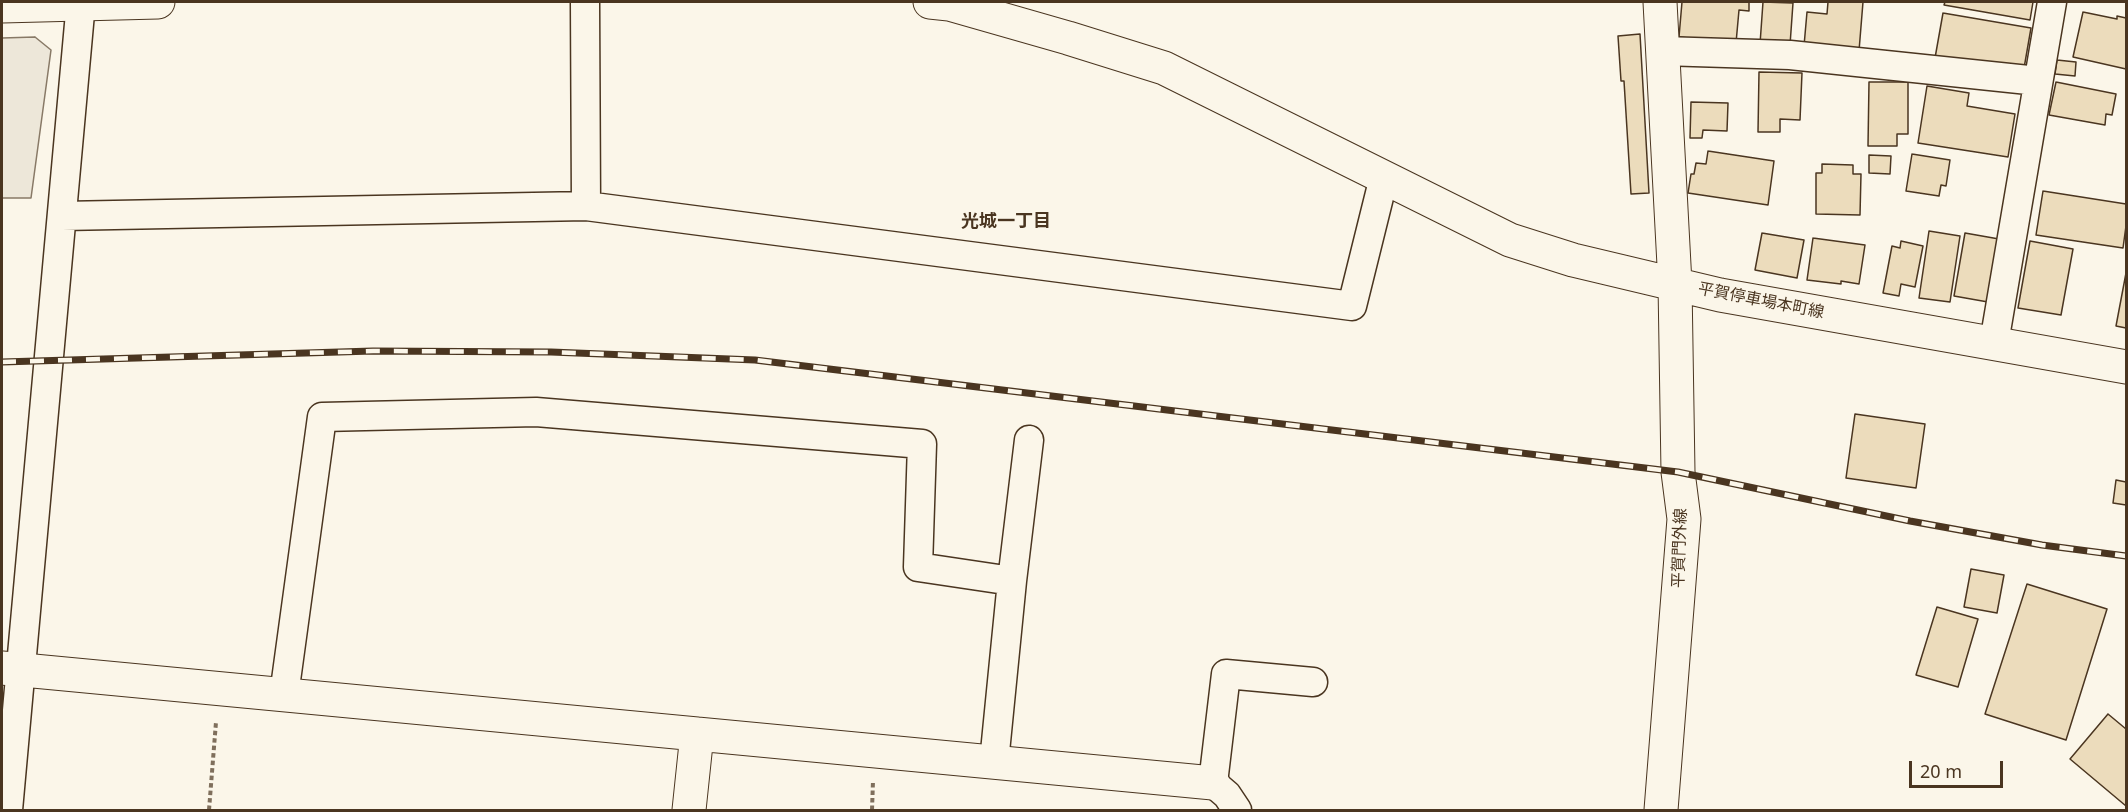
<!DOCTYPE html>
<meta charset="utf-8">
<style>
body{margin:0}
#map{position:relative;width:2128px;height:812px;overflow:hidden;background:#fbf6e9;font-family:"Noto Sans",sans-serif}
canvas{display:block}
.frame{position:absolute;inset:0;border:3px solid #4a3520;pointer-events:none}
.scale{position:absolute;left:1909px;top:761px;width:94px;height:27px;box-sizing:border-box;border:3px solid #4a3520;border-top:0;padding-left:8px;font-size:18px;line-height:21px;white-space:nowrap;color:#4a3520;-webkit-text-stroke:4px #fbf6e9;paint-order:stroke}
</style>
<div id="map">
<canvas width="2128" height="812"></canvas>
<div class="frame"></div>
<div class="scale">20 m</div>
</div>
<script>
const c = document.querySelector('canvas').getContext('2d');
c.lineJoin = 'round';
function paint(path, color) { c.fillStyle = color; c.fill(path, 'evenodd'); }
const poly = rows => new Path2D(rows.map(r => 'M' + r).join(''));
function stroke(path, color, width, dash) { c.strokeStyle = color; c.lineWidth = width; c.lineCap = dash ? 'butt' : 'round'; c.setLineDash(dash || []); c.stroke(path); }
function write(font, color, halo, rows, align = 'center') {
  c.font = font + ' "Noto Sans","Noto Sans JP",sans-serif'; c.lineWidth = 4.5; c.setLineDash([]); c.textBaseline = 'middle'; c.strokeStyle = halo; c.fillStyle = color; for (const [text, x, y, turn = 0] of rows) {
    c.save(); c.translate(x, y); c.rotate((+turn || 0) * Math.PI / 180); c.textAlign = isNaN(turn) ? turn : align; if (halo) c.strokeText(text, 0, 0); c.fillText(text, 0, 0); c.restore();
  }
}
const parking = poly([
 [35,37,51,50,31,198,2,198,2,38,35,37]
]);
paint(parking, '#ede7d9');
stroke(parking, '#887966', 1.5);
const building = poly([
 [1682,2,1749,2,1749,11,1739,10,1736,43,1679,37,1682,2],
 [1763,2,1793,3,1790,45,1760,44,1763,2],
 [1828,2,1863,2,1859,51,1804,46,1807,12,1827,14,1828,2],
 [1945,2,2033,2,2030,20,1944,5,1945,2],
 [2083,12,2117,19,2117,16,2126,18,2126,69,2073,57,2083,12],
 [1943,13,2031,28,2023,74,1935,58,1943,13],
 [1640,34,1649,193,1631,194,1624,81,1621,81,1618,36,1640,34],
 [2057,60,2076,62,2075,76,2055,74,2057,60],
 [1759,72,1802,73,1800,120,1780,119,1780,132,1758,132,1759,72],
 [1869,82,1908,82,1908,134,1897,134,1897,146,1868,146,1869,82],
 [2056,82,2116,94,2112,115,2106,114,2105,125,2049,115,2056,82],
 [1927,86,1969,93,1967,106,2015,114,2008,157,1918,143,1927,86],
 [1691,102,1728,103,1727,131,1703,130,1702,138,1690,138,1691,102],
 [1708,151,1774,161,1768,205,1688,193,1691,174,1694,174,1696,163,1706,164,1708,151],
 [1912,154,1950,160,1946,186,1941,185,1939,196,1906,191,1912,154],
 [1869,155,1891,156,1890,174,1869,173,1869,155],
 [1822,164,1853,165,1853,174,1861,174,1860,215,1816,214,1816,173,1822,173,1822,164],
 [2043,191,2126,204,2126,226,2123,248,2036,235,2043,191],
 [1929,231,1960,236,1950,302,1919,298,1929,231],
 [1762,233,1804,240,1797,278,1755,270,1762,233],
 [1965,233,1999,239,1988,302,1954,296,1965,233],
 [1813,238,1865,245,1859,284,1841,281,1841,284,1807,280,1813,238],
 [1901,241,1923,246,1915,287,1901,284,1899,296,1883,293,1892,246,1900,248,1901,241],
 [2030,241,2073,249,2061,315,2018,308,2030,241],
 [2126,273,2126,328,2116,326,2126,273],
 [1855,414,1925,424,1916,488,1846,478,1855,414],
 [2116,480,2126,482,2126,505,2113,503,2116,480],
 [1971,569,2004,575,1997,613,1964,607,1971,569],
 [2027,584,2107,609,2066,740,1985,714,2027,584],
 [1937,607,1978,619,1958,687,1916,675,1937,607],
 [2108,714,2126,729,2126,806,2070,759,2108,714]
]);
paint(building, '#ecdcbc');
stroke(building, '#4a3520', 1.5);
const street = poly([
 [585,2,586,206],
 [1662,51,1790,55,2038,81],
 [62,216,586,206,1352,306,1384,177],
 [1994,343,2052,2],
 [1012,581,1029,440],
 [284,695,322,417,536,412,922,444,918,567,1012,581,994,762],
 [8,810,81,2],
 [1237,810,1227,795,1213,783,1226,674,1313,682]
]);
const secondary = poly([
 [930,2,949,4,1068,38,1164,68,1510,240,1573,260,1720,295,2126,367],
 [1660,2,1675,284,1678,472,1684,519,1661,810],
 [2,6,158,2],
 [2,668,1213,783],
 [689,810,697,734]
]);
stroke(street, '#4a3520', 31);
stroke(secondary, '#4a3520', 35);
stroke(poly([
 [209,810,216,722],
 [872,810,873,781]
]), '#7f6f5c', 4, [4.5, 3]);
stroke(street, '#fbf6e9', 28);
stroke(secondary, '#fbf6e9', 33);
const rail = poly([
 [2,362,373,351,551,352,755,360,1678,472,1910,521,2042,545,2126,556]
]);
stroke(rail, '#4a3520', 7);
stroke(rail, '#fbf6e9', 4.5, [14]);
write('16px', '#4a3520', '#fbf6e9', [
 ["平賀停車場本町線",1761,301,11],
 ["平賀門外線",1680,548,-88]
]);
write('bold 18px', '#4a3520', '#fbf6e9', [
 ["光城一丁目",1006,222]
]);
</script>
